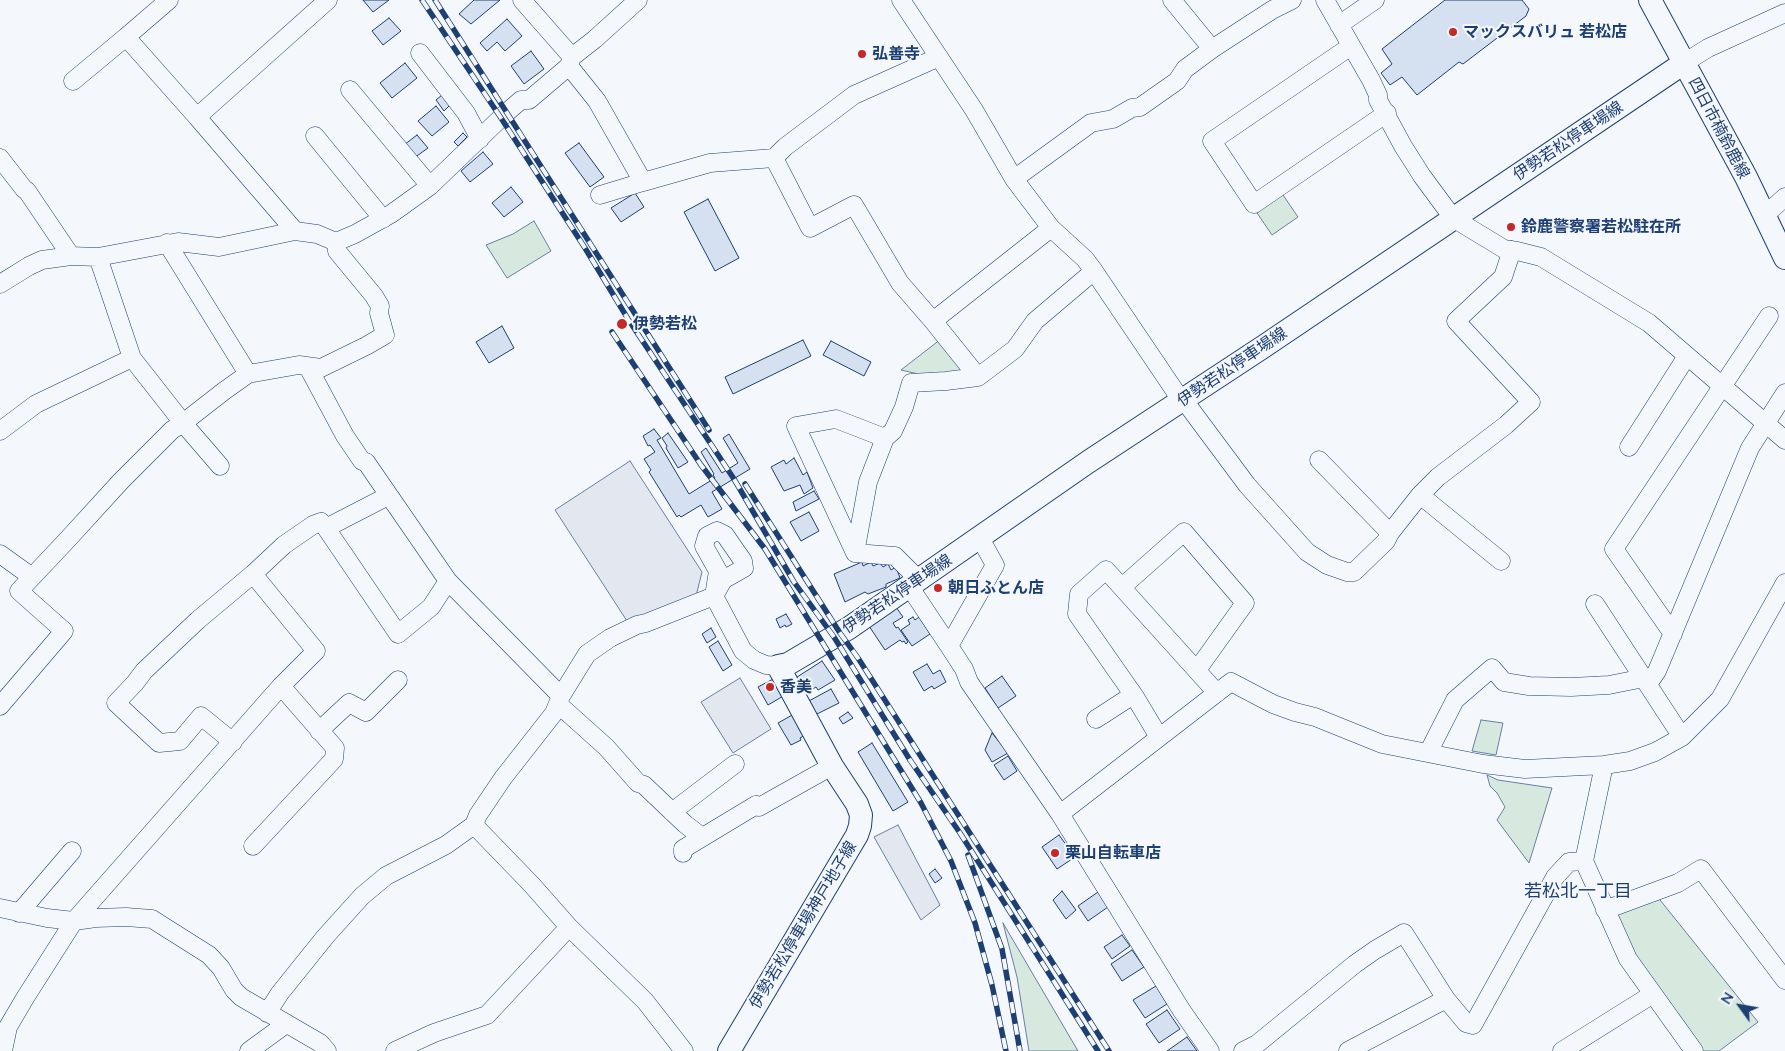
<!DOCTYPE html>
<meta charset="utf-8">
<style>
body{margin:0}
#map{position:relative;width:1785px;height:1051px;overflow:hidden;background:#f4f7fb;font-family:Lato,sans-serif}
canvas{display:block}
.north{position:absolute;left:1715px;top:981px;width:50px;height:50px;-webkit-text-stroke:4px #f4f7fb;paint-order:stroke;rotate:302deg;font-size:14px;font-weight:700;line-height:20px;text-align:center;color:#1d3f73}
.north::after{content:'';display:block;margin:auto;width:18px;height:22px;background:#1d3f73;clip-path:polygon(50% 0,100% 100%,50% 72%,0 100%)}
</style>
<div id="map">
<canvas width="1785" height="1051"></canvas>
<div class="north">N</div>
</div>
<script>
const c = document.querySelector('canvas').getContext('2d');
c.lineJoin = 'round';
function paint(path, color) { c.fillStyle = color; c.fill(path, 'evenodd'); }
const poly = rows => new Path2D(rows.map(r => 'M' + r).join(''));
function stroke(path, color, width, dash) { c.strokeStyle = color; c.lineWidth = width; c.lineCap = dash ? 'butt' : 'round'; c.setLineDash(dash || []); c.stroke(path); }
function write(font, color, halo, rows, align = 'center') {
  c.font = font + ' Lato,"Noto Sans JP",sans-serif'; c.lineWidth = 4; c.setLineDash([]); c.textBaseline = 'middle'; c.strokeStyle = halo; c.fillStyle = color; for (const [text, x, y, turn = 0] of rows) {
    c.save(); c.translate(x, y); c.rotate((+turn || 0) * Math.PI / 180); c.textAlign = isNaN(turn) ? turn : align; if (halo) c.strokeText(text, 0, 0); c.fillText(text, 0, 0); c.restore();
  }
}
const green = poly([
 [1281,192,1298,217,1272,235,1255,210,1281,192],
 [534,221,551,251,507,278,486,245,513,234,534,221],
 [941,339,963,367,958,375,927,376,901,370,941,339],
 [1481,720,1503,723,1496,755,1472,751,1481,720],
 [1487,775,1498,780,1552,788,1529,863,1497,820,1505,807,1497,793,1490,786,1487,775],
 [1656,895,1758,1022,1719,1051,1700,1051,1638,964,1613,911,1656,895],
 [1003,923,1078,1051,1029,1051,1017,977,1003,923]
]);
paint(green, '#d7e8df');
stroke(green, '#687fa3', 1);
const parking = poly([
 [630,461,702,572,696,596,627,621,555,510,630,461],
 [740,678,771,729,733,753,701,702,740,678],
 [898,825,940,905,921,920,874,837,898,825]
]);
paint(parking, '#e3e8f0');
stroke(parking, '#687fa3', 1);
const building = poly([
 [363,0,389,0,373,12,363,0],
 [474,0,500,0,471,24,459,14,474,0],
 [1445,0,1522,0,1529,9,1526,16,1463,64,1459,62,1417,95,1402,77,1390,85,1381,73,1392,64,1382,49,1445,0],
 [389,18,401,31,383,45,372,31,389,18],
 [507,19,522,36,505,51,497,42,487,51,480,43,507,19],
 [531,51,544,69,524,84,511,66,531,51],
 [405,63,417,78,392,98,380,83,405,63],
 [442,95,450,105,444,111,436,100,442,95],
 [436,106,449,122,432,136,418,121,436,106],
 [463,133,467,137,458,146,454,142,463,133],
 [417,135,428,148,414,158,404,145,417,135],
 [579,143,604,177,590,187,565,153,579,143],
 [483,152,493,164,470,182,461,171,483,152],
 [511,187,523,202,504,217,492,203,511,187],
 [635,193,644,207,621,222,611,208,635,193],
 [708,199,739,258,715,271,684,212,708,199],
 [502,326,514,348,489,363,476,342,502,326],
 [803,340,811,356,733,394,725,377,803,340],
 [831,341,871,362,864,376,823,355,831,341],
 [654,429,661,438,657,440,689,494,715,478,713,475,714,474,701,452,706,448,722,473,738,463,723,438,729,434,750,469,712,492,722,509,708,517,701,505,681,517,679,515,677,517,649,472,651,470,644,459,655,452,650,445,648,446,643,436,654,429],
 [668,433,688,462,678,468,666,448,667,446,662,438,668,433],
 [794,458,803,475,807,472,813,488,804,494,800,485,784,491,771,467,784,460,786,464,794,458],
 [814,491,819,499,796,511,793,502,814,491],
 [809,512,819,531,801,541,790,522,809,512],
 [862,562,863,566,871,562,873,566,880,563,883,567,888,564,891,570,896,567,900,578,886,584,886,587,868,594,865,592,845,602,834,574,862,562],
 [896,607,903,617,893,623,896,628,898,627,908,642,906,644,904,641,902,642,900,640,885,650,869,626,896,607],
 [786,614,792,624,786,627,785,625,780,628,776,619,786,614],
 [913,617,915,620,919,617,930,634,912,646,901,630,910,624,908,620,913,617],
 [711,628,716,637,707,643,702,634,711,628],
 [718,641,732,665,723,671,709,647,718,641],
 [822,661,835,680,818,690,816,687,803,695,794,679,822,661],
 [927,664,933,674,940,670,946,682,934,689,932,686,924,691,913,672,927,664],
 [1002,676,1016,696,998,708,985,688,1002,676],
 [775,678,785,695,768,705,758,687,775,678],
 [831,689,839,703,815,715,807,702,831,689],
 [848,712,853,718,843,724,839,718,848,712],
 [794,714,805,735,800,738,801,740,791,745,778,723,794,714],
 [992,733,1008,753,992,762,985,750,992,733],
 [872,743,908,802,893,811,858,752,872,743],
 [1008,756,1017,771,1004,780,994,765,1008,756],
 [1059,835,1075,857,1057,869,1042,847,1059,835],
 [935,869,942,878,935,883,929,874,935,869],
 [1062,891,1076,910,1066,919,1053,900,1062,891],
 [1098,892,1108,907,1088,921,1078,906,1098,892],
 [1122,935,1130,946,1112,959,1104,947,1122,935],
 [1132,950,1144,967,1122,981,1111,964,1132,950],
 [1156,986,1167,1004,1145,1018,1133,1000,1156,986],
 [1167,1010,1180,1029,1159,1043,1146,1024,1167,1010],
 [1187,1037,1197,1051,1167,1051,1187,1037]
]);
paint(building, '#d5e0f0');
stroke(building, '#1d3f73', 1);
const minor = poly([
 [169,0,126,37,197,117,328,0],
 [522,0,572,57],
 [901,0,974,110,1014,179,1051,228,1085,259,1094,271,1181,400],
 [1172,0,1212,49],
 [1325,0,1371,80,1378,95,1378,100,1403,146,1422,176,1453,218,1504,249,1517,251,1541,257,1649,323,1785,440],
 [1339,25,1375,0],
 [1351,46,1212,141,1254,204,1387,113],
 [420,53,466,113,480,139],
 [1684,63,1708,48,1785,13],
 [569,66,597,101,643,182,710,163,774,158,785,147,854,95,939,57],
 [73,81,126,37],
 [350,90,430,186],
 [197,117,295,231],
 [315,136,383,219],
 [0,158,24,189,27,191,71,256],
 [774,158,810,228,854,205,900,283,933,321,1051,228],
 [1014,179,1091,123,1113,119,1132,108,1140,107,1177,81,1185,69,1212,49,1272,10,1292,0],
 [600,195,643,182],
 [1764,216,1785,197],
 [167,243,248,374],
 [98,257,132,358,183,423,220,466],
 [0,284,29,266,42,260,71,256,98,257,178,242,219,247,295,231,317,234,336,242,355,234,391,214,430,186,506,113,521,100,529,100,569,66,572,57,595,39,638,0],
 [933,321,978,377,1015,349,1035,321,1094,271],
 [308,367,345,436,362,461,366,462,448,581,561,696],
 [1183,399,1247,485,1307,552,1327,565,1347,572,1354,572,1386,541,1390,533,1319,460],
 [0,431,36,404,132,358],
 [1629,447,1687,356],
 [1420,495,1501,561],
 [388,496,326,528,398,634,431,607,448,581],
 [717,531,725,535,743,561,744,568,723,580,714,596,718,571,704,546,707,536,717,531],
 [1390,533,1420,495,1438,477,1506,425,1531,402,1456,321,1503,277,1512,250],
 [855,553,796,426,836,419,885,438],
 [0,554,32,577],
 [919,580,895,556,855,553,868,482,885,438,893,431,904,407,911,383,946,381,978,377],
 [909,586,949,646,964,669,969,682,1060,814,1182,1011,1210,1051],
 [1122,587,1184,532,1245,603,1197,670],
 [1595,604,1682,737],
 [1673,634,1614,549,1769,316],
 [949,646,995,565,980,538],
 [1648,684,1657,671,1750,448,1785,393],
 [558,704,606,747,638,783,644,785,685,824,702,837],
 [0,706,64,631,19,591,68,539,121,481,172,430,183,423,224,391,248,374,299,365,321,368,366,346,385,335,379,313,380,306,374,296,337,251,336,242],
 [1096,719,1133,695],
 [319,731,349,703,366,712,398,680],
 [1159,737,1135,697,1077,614,1079,594,1106,570,1217,693],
 [233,742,201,716,180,741,159,743,116,703,135,683,144,671,198,620,253,574,284,545,313,525,321,522,326,528],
 [1428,753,1455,700,1492,668,1504,682,1529,686,1571,687,1609,685,1644,678],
 [1604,765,1584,861,1628,959,1694,1051],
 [672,812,735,764],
 [1060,814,1231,682,1273,704,1295,712,1315,717,1382,744,1483,764,1525,769,1604,765,1630,761,1655,752,1682,737,1720,699,1785,583],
 [474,825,532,885,569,927,645,1001,684,1051],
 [253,846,334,759,335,748,281,686],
 [683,853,683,849,756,805,759,807,832,766],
 [0,908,47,918,74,921,96,918,126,917,152,919,209,955,221,968,234,990,241,997,320,1043,327,1051],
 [1605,910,1678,883,1701,869,1785,980],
 [19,913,72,851],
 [267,1013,280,993,325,937,362,896,386,876,446,845,474,825,478,815,503,778,554,713,561,696,587,654,610,638,637,625,646,623,714,596,743,651,754,660,766,665,778,666],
 [3,1051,8,1027,25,998,74,921,281,686,316,651,253,574],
 [249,1051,286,1024],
 [395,1051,434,1033,487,1015,569,927],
 [1243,1051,1257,1044,1355,964,1375,950,1404,933,1446,999,1466,1023,1473,1025,1555,877,1569,862,1584,861],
 [1348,1051,1446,999],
 [1562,1051,1653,994]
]);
const major = poly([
 [1650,0,1746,177,1785,258],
 [729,1051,857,835,860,826,861,815,857,804,832,766,778,666,788,664,849,628,1088,462,1263,347,1684,63]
]);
stroke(minor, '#1d3f73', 19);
stroke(major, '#1d3f73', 24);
stroke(minor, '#f4f7fb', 18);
stroke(major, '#f4f7fb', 22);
const rail = poly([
 [422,0,501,118,585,248,628,319,734,479,794,582,834,637,910,760,960,833,1098,1051],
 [435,0,709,430],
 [612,332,701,465,765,549,921,803,951,861,975,923,992,985,1006,1051],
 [745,484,840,633,858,658,1109,1051],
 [968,855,1002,949,1020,1051]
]);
stroke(rail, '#1d3f73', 5.5);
stroke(rail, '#f4f7fb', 4, [11]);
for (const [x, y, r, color] of [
 [1453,32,5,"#c62828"],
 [862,54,5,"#c62828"],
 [1511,227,5,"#c62828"],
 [622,324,6,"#c62828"],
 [938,588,5,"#c62828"],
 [770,687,5,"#c62828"],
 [1055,853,5,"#c62828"]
]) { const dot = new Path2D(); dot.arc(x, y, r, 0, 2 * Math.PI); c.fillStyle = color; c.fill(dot); stroke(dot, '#f4f7fb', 2); }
write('bold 16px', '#1d3f73', '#f4f7fb', [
 ["マックスバリュ 若松店",1463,32],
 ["弘善寺",872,54],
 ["鈴鹿警察署若松駐在所",1521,227],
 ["伊勢若松",633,324],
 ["朝日ふとん店",948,588],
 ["香美",780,687],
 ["栗山自転車店",1065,853]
], 'left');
write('16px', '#1d3f73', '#f4f7fb', [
 ["四日市楠鈴鹿線",1719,128,62],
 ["伊勢若松停車場線",1568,141,-34],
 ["伊勢若松停車場線",1232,367,-34],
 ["伊勢若松停車場線",897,594,-34],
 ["伊勢若松停車場神戸地子線",803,925,-59]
]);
write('18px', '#1d3f73', '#f4f7fb', [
 ["若松北一丁目",1578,891]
]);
</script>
